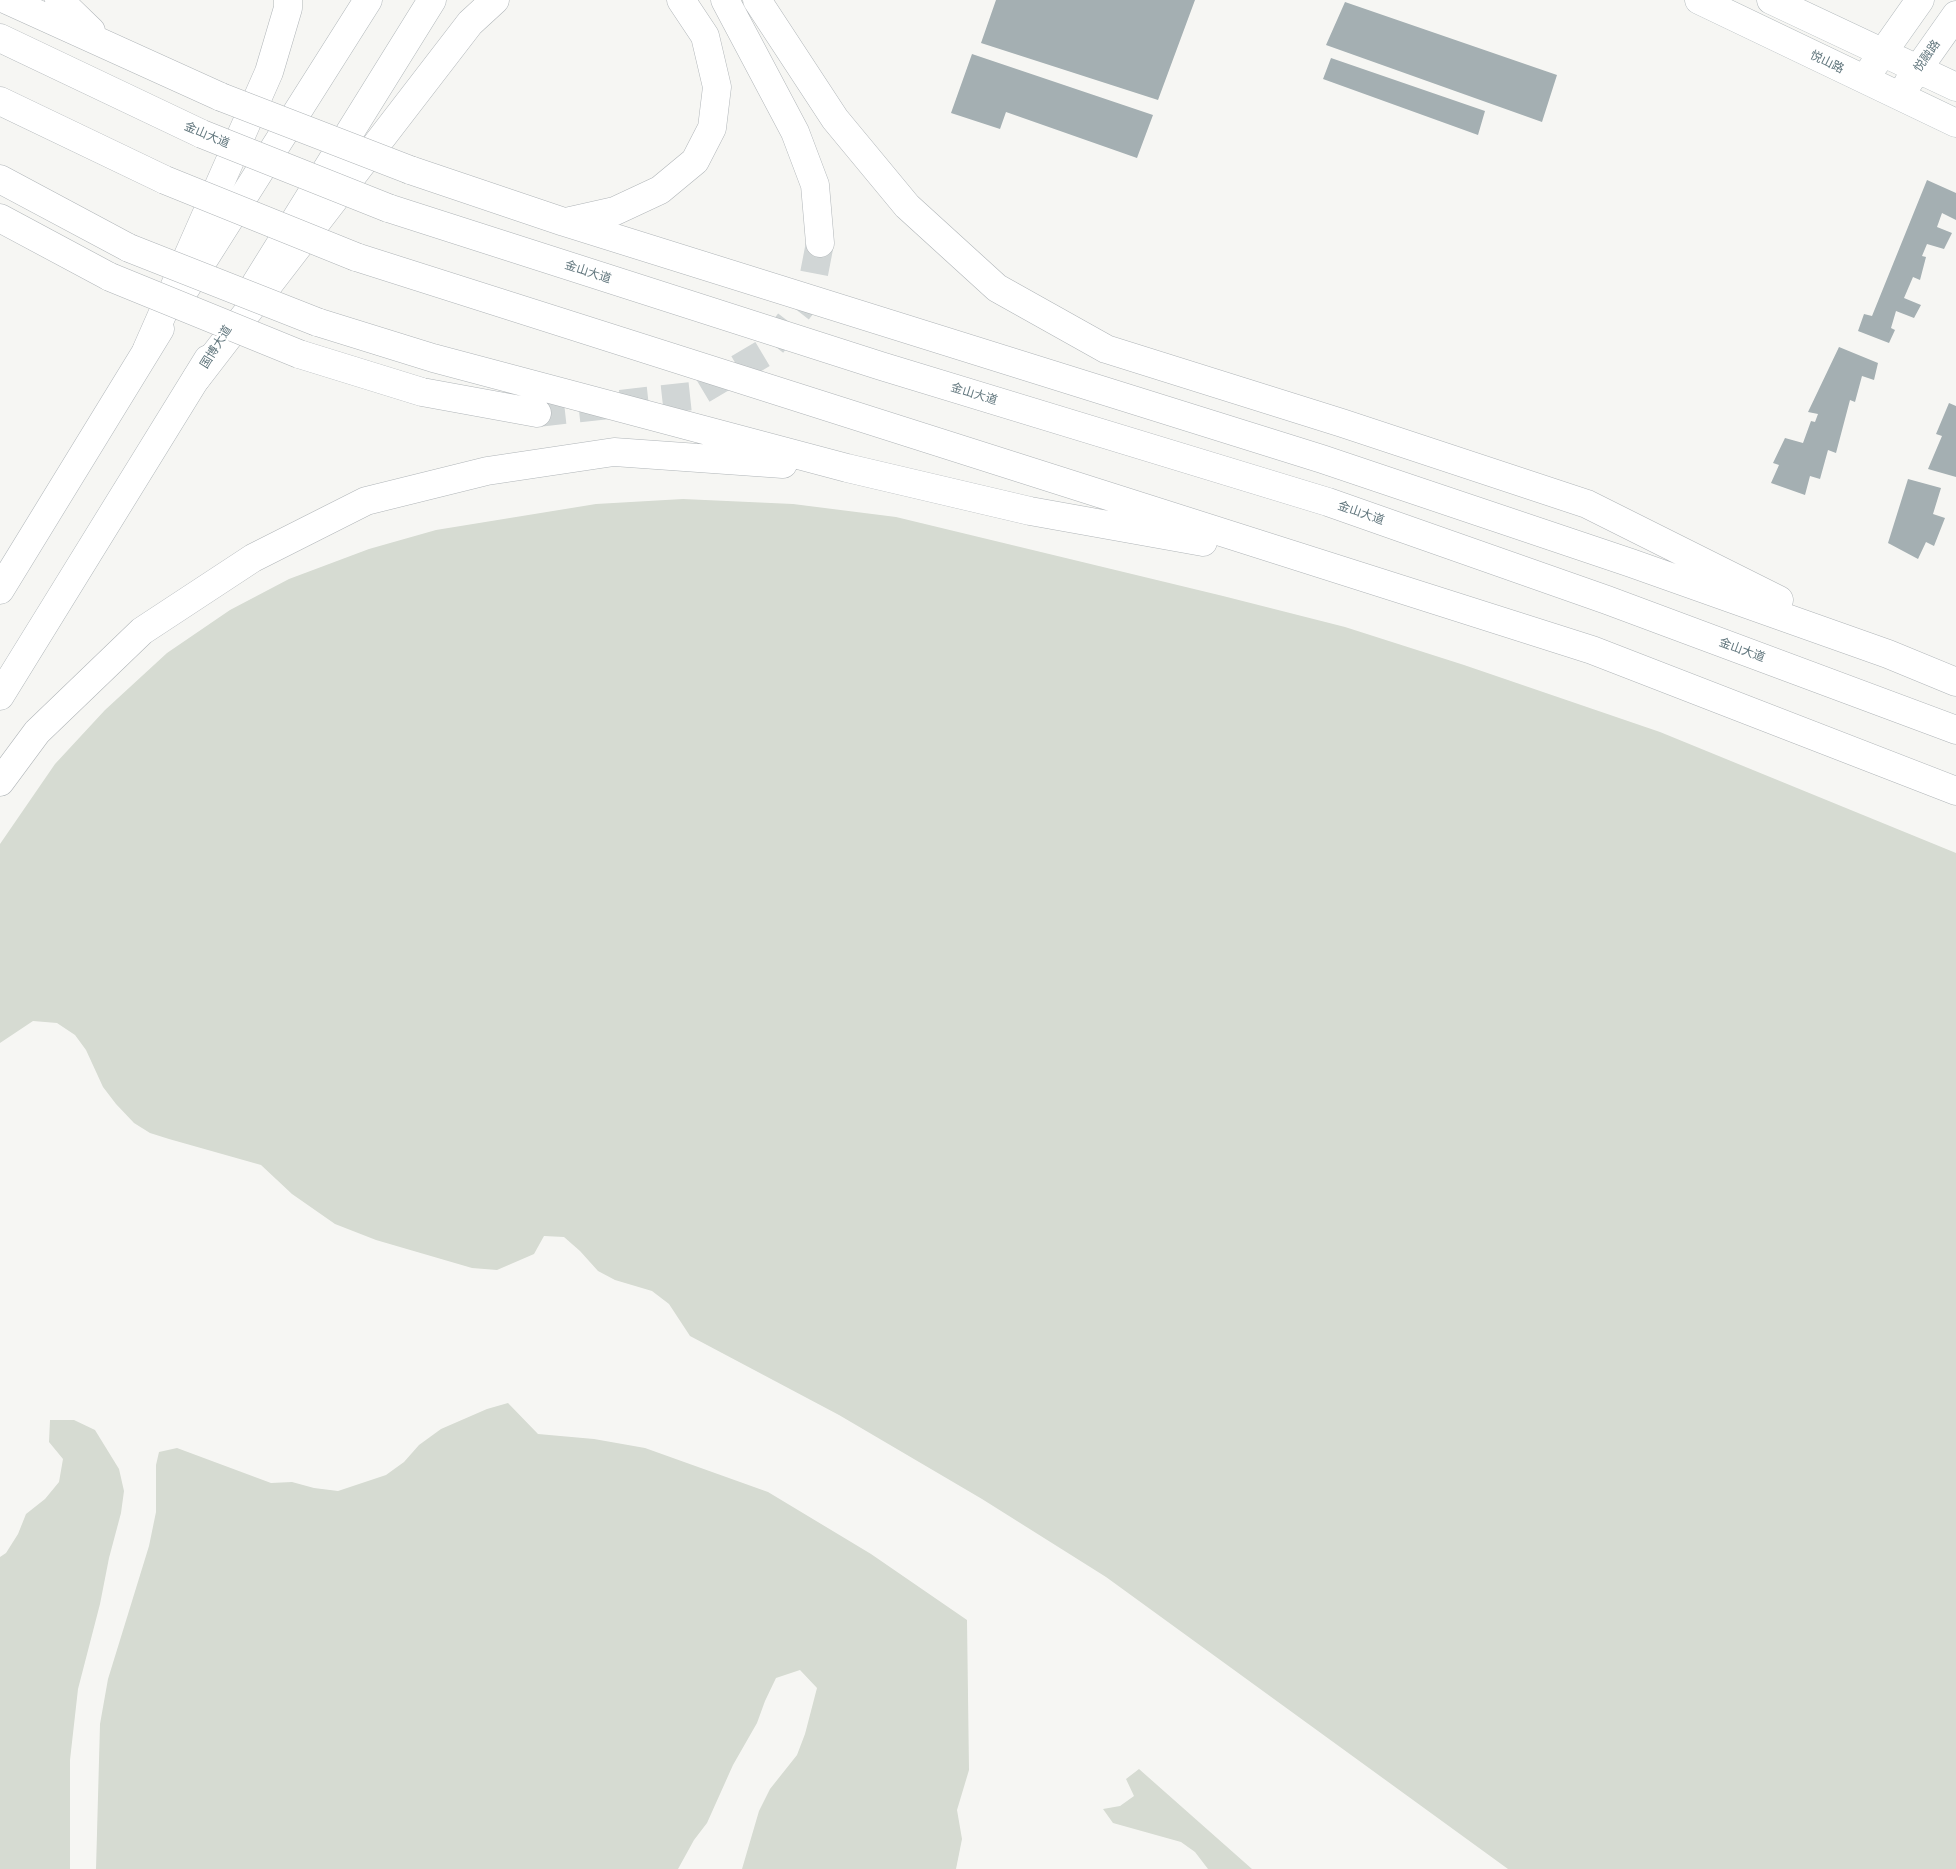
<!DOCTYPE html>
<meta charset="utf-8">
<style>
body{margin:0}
canvas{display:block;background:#f6f6f3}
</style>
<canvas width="1956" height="1869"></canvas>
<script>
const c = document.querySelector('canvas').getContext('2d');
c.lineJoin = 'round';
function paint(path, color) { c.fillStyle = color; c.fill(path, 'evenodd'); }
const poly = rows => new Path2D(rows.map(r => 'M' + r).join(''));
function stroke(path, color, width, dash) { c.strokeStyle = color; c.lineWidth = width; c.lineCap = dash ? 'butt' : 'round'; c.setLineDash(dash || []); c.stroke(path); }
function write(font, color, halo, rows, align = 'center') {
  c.font = font + ' "Public Sans","Noto Sans SC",sans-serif'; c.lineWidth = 5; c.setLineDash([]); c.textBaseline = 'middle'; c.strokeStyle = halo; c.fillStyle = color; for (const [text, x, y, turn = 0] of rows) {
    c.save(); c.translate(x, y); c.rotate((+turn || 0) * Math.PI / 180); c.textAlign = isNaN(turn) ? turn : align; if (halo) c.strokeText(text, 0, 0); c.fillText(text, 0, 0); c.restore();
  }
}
paint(poly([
 [683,499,793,504,896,517,1223,596,1345,627,1464,665,1660,732,1956,853,1956,1869,1508,1869,1106,1577,982,1499,839,1415,690,1336,669,1304,652,1291,615,1280,598,1271,580,1251,564,1237,544,1236,534,1254,497,1270,472,1268,376,1240,335,1224,292,1194,261,1165,169,1139,150,1133,134,1123,116,1104,103,1087,86,1050,75,1035,57,1023,33,1021,0,1043,0,844,55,764,105,710,167,653,230,610,289,579,369,549,436,530,596,504],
 [508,1403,538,1434,594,1439,645,1448,768,1492,871,1554,967,1620,969,1770,957,1810,962,1839,956,1869,742,1869,759,1811,770,1789,797,1755,805,1734,817,1688,800,1670,776,1678,765,1701,757,1723,733,1765,707,1823,694,1840,678,1869,96,1869,100,1724,108,1679,149,1546,156,1512,156,1465,159,1452,177,1448,271,1483,292,1482,314,1488,338,1491,386,1475,404,1462,419,1445,441,1429,487,1409],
 [50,1420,74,1420,95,1430,119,1469,124,1491,121,1513,109,1558,100,1604,78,1689,70,1760,70,1869,0,1869,0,1557,6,1553,18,1534,26,1514,45,1499,59,1482,63,1459,49,1442],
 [1139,1769,1252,1869,1208,1869,1195,1852,1181,1842,1113,1823,1103,1809,1120,1806,1134,1796,1126,1779]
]), '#d6dbd2');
paint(poly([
 [996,0,1195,0,1158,100,981,43],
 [1345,2,1557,75,1542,122,1326,45],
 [972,54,1153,115,1137,158,1006,112,1000,129,951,113],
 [1331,58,1485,111,1478,135,1323,79],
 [1927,180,1956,193,1956,220,1942,213,1937,227,1952,233,1944,249,1927,244,1922,256,1926,257,1920,280,1913,277,1904,298,1921,305,1914,318,1896,311,1891,328,1895,330,1889,343,1858,331,1864,314,1872,316],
 [1839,347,1878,363,1874,380,1862,376,1855,402,1850,400,1836,453,1828,450,1820,479,1810,476,1805,495,1771,483,1779,465,1773,463,1785,438,1803,443,1811,421,1815,422,1818,414,1808,412],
 [1949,403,1956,406,1956,477,1928,469,1942,436,1936,434],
 [1908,479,1941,488,1933,514,1945,518,1934,546,1926,542,1918,559,1888,543]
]), '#a4afb2');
stroke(poly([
 [537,413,692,396,766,352,810,295,820,243]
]), '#d1d6d6', 28, [28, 14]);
const secondary = poly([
 [1699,0,1956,123],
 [1771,0,1956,87],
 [1872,68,1920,0],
 [1908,83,1956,15]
]);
const primary = poly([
 [250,293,432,0],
 [182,294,368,0],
 [0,590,160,329],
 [0,696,208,359]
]);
const highway = poly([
 [7,0,221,97],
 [59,0,91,31],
 [725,0,795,132,815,185,820,243],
 [757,0,835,119,907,206,997,288,1106,349,1342,423,1587,504,1779,600],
 [0,38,202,134],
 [0,101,165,180],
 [410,170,564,222,1322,459,1631,563,1888,654,1956,682],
 [0,179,129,248],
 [388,208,881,366,1328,502,1607,600,1956,730],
 [0,218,110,277],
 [566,222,615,211,660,190,695,161,712,128,717,87,705,36,681,0],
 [356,257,1592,650,1956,791],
 [317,322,433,358,847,468,1030,511,1203,542],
 [147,349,269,72,288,8,288,0],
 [299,354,422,392,537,413],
 [196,379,470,23,495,0],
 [0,782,37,732,142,631,253,558,366,501,487,471,614,452,783,464]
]);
stroke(secondary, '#b1b8bb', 29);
stroke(primary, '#b0b6b9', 29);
stroke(highway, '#b0b5b8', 29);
stroke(secondary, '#fff', 28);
stroke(primary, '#fff', 28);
stroke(highway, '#fff', 28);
const highwayBridge = poly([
 [221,97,410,170],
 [202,134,388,208],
 [165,180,356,257],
 [129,248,317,322],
 [110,277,299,354]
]);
stroke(highwayBridge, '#b0b5b8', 29, []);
stroke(highwayBridge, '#fff', 28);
write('12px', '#61767d', '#fff', [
 ["悦融路",1927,56,-55],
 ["悦山路",1827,62,26],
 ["金山大道",207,135,23],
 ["金山大道",588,272,18],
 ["国博大道",216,347,-58],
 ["金山大道",974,394,17],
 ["金山大道",1361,513,19],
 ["金山大道",1742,650,20]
]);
</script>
